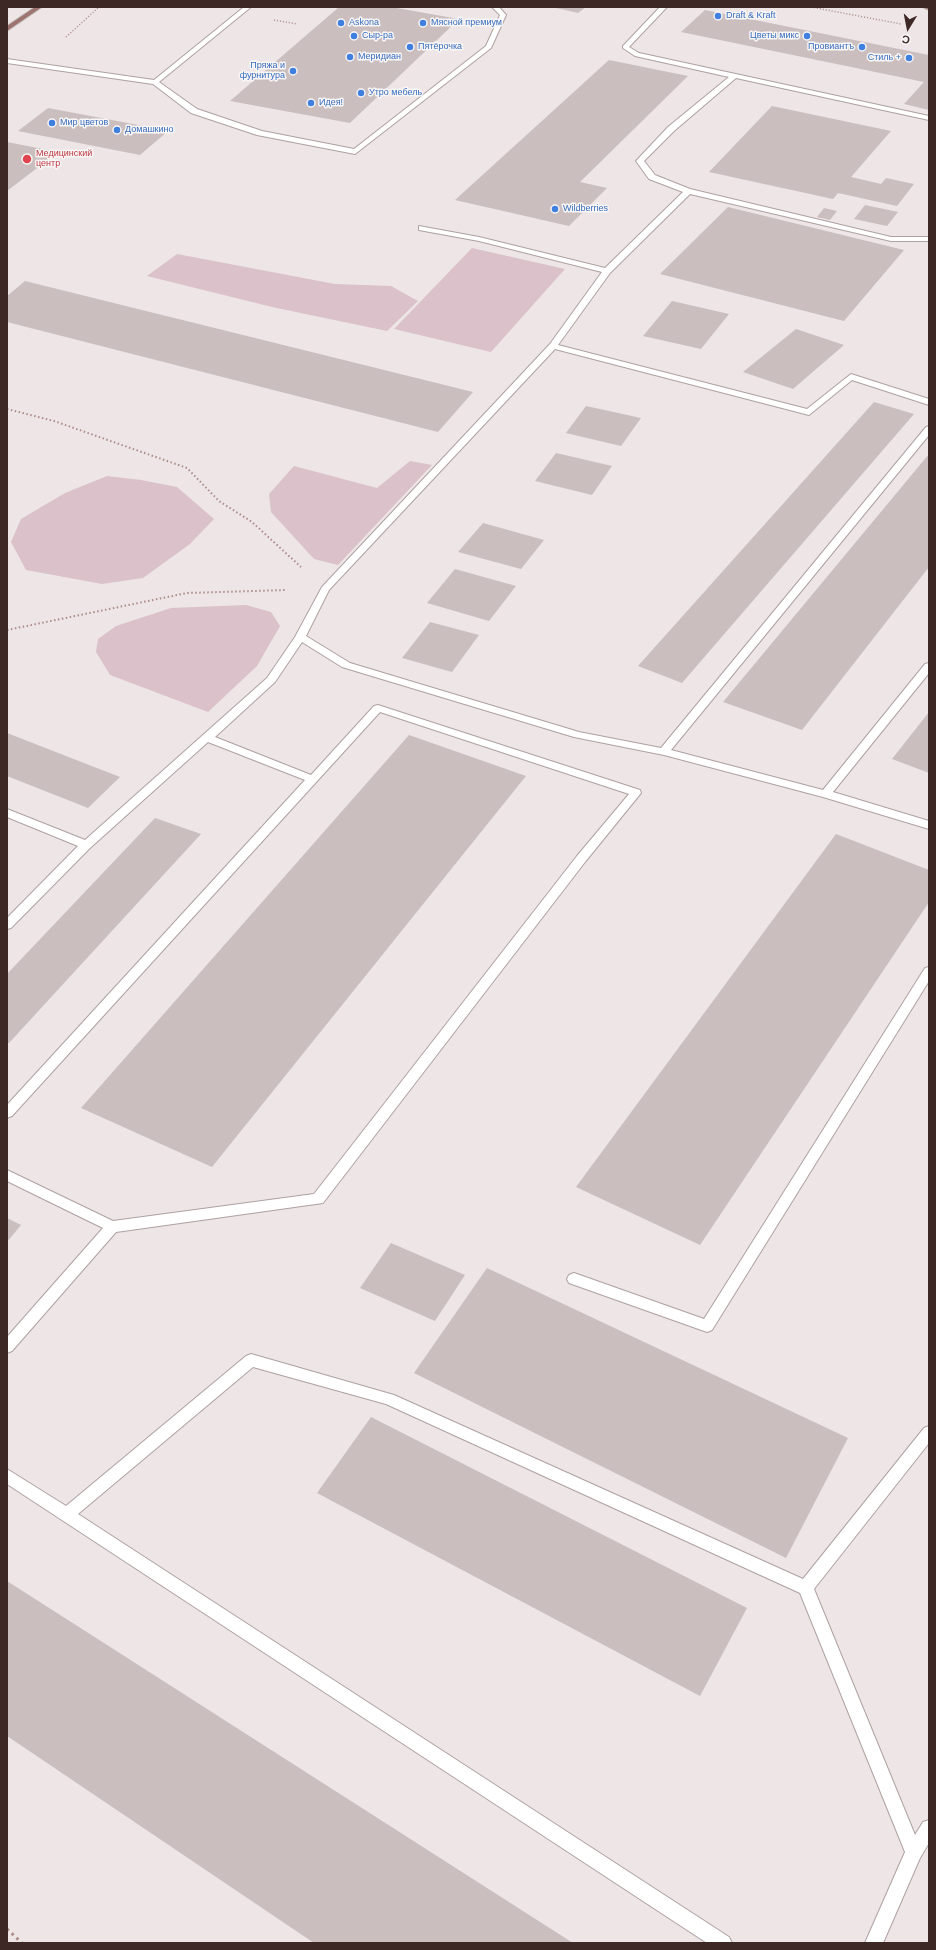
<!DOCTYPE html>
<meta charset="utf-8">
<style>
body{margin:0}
#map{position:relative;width:936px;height:1950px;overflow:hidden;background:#ede5e6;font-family:Arial,sans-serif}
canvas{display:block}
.frame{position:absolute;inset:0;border:8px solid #3d2826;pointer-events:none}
.north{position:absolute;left:888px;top:8px;width:40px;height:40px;-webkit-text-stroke:3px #f9f6f6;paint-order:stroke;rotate:190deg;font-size:11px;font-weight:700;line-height:16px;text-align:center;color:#3d2826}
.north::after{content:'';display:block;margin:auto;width:14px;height:18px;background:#3d2826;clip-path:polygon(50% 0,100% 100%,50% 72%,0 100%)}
</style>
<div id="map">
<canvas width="936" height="1950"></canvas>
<div class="frame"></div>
<div class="north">С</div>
</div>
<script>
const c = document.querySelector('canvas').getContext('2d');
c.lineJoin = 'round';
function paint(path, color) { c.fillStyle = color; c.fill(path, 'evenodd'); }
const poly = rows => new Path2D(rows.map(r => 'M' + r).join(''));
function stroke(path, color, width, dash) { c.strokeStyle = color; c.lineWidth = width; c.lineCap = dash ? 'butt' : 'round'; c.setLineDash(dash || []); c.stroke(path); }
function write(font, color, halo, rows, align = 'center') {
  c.font = font + ' Arial,sans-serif'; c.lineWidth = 3; c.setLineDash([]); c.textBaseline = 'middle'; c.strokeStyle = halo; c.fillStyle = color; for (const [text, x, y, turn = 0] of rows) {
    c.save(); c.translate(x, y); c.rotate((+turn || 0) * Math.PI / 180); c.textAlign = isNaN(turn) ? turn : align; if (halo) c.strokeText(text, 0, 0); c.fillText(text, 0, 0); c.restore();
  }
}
paint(poly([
 [472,248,565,269,491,352,394,329],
 [177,254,335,284,391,286,418,301,387,331,272,307,147,276],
 [410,461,432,465,338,565,314,559,271,512,269,494,294,466,377,488],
 [107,476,141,480,177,487,214,519,190,544,143,578,102,584,26,570,11,542,21,519,65,493],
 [246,605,271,612,280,626,257,666,208,712,110,675,96,652,98,639,116,626,171,608]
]), '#dbc1ca');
paint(poly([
 [339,7,391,7,459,19,350,123,230,101],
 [552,7,586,7,578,13],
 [705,10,929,55,929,110,904,104,924,82,681,32],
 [609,60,688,76,580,182,607,188,569,226,455,200],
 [772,106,891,131,851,177,881,184,886,178,914,184,897,206,838,193,833,199,709,172],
 [48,108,133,124,168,131,140,155,18,131],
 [7,142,58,152,7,191],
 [865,205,898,212,887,226,854,219],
 [728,207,904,250,844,321,660,274],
 [824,208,837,211,830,220,817,217],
 [25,281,473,392,438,432,7,322,7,296],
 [672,301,729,314,701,349,643,336],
 [796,329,844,345,793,389,743,372],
 [874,402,914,414,682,683,638,666],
 [586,406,641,418,621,446,566,433],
 [556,453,612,466,592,495,535,481],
 [929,454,929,567,802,730,723,702],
 [483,523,544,540,521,569,458,552],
 [455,569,516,586,489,621,427,603],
 [430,622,479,635,452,672,402,658],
 [929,712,929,773,892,759],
 [7,733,120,777,88,808,7,776],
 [409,735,526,776,212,1167,81,1108],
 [155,818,201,834,9,1043,7,1043,7,974],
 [836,834,929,870,929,902,700,1245,576,1187],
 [7,1218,21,1225,7,1242],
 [391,1243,465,1275,435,1321,360,1288],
 [487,1268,848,1438,786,1558,414,1373],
 [371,1417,747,1608,700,1696,317,1493],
 [7,1581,573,1943,314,1943,7,1736]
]), '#cabebf');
const minor = poly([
 [244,7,251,7,159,82,197,109,262,131,354,149,486,46,500,15,492,7,499,7,506,15,491,48,355,154,257,135,191,113,153,84,7,63,7,59,154,80,244,7],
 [660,7,667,7,629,47,639,53,929,116,929,120,736,78,674,131,644,161,655,175,690,189,891,237,929,237,929,241,891,241,690,194,610,273,558,345,807,409,851,374,929,399,929,405,852,380,809,415,555,349,329,590,306,636,350,663,579,732,661,748,926,427,929,426,929,435,671,750,823,790,925,664,929,663,929,673,833,792,929,821,929,829,823,797,664,755,574,737,342,667,302,642,275,682,215,737,311,775,374,706,378,705,640,790,641,793,585,862,323,1203,116,1232,12,1351,7,1353,7,1337,103,1228,7,1181,7,1170,113,1221,314,1194,577,856,629,794,380,712,12,1116,7,1118,7,1105,305,780,208,742,90,848,11,928,7,929,7,918,78,846,7,817,7,809,85,840,267,678,295,637,322,587,550,344,602,272,479,241,419,230,419,226,479,237,605,268,683,192,649,179,636,161,668,127,729,77,635,56,623,48,623,46,660,7],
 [929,967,929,981,712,1330,707,1332,569,1283,567,1279,569,1275,574,1273,704,1319,925,968,929,967],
 [251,1354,394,1395,803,1579,924,1428,929,1426,929,1443,814,1589,915,1835,923,1822,929,1820,929,1843,920,1858,883,1943,865,1943,905,1852,800,1593,386,1404,253,1367,78,1514,729,1937,732,1943,707,1943,7,1484,7,1469,66,1506,246,1356,251,1354]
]);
const major = poly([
 [35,7,42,7,7,31,7,26,35,7],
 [923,7,929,7,929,10,924,8,923,7]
]);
stroke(minor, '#aea1a1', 2);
stroke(major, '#c9c3c2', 2);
stroke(poly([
 [811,7,901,24],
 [274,20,297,24],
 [66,37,99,7]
]), '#ad8b89', 1.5, [1, 2]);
stroke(poly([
 [7,409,54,421,187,468,219,501,252,522,301,567],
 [7,630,187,593,287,590]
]), '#ad8b89', 2, [1.5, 2.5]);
stroke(poly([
 [7,1929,22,1943]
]), '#ad8b89', 3, [2.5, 4]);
paint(minor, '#fff');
paint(major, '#9d746f');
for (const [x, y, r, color] of [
 [718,16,4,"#3f7fe0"],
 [341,23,4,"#3f7fe0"],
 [423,23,4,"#3f7fe0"],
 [354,36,4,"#3f7fe0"],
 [807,36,4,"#3f7fe0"],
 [410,47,4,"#3f7fe0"],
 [862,47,4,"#3f7fe0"],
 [350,57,4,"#3f7fe0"],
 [909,58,4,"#3f7fe0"],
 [293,71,4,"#3f7fe0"],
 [361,93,4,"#3f7fe0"],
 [311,103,4,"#3f7fe0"],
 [52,123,4,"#3f7fe0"],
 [117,130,4,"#3f7fe0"],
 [27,159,5,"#e0444e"],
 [555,209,4,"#3f7fe0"]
]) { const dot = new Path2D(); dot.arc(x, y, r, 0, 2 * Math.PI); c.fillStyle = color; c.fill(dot); stroke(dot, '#f9f6f6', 1.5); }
write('9px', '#366cbe', '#f9f6f6', [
 ["Draft & Kraft",726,16],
 ["Askona",349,23],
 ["Мясной премиум",431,23],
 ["Сыр-ра",362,36],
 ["Цветы микс",799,36,"right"],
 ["Пятёрочка",418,47],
 ["Провиантъ",854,47,"right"],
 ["Меридиан",358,57],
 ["Стиль +",901,58,"right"],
 ["Пряжа и",285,66,"right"],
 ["фурнитура",285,76,"right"],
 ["Утро мебель",369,93],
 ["Идея!",319,103],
 ["Мир цветов",60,123],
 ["Домашкино",125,130],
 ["Wildberries",563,209]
], 'left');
write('9px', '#be3a42', '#f9f6f6', [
 ["Медицинский",36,154],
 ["центр",36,164]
], 'left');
</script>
